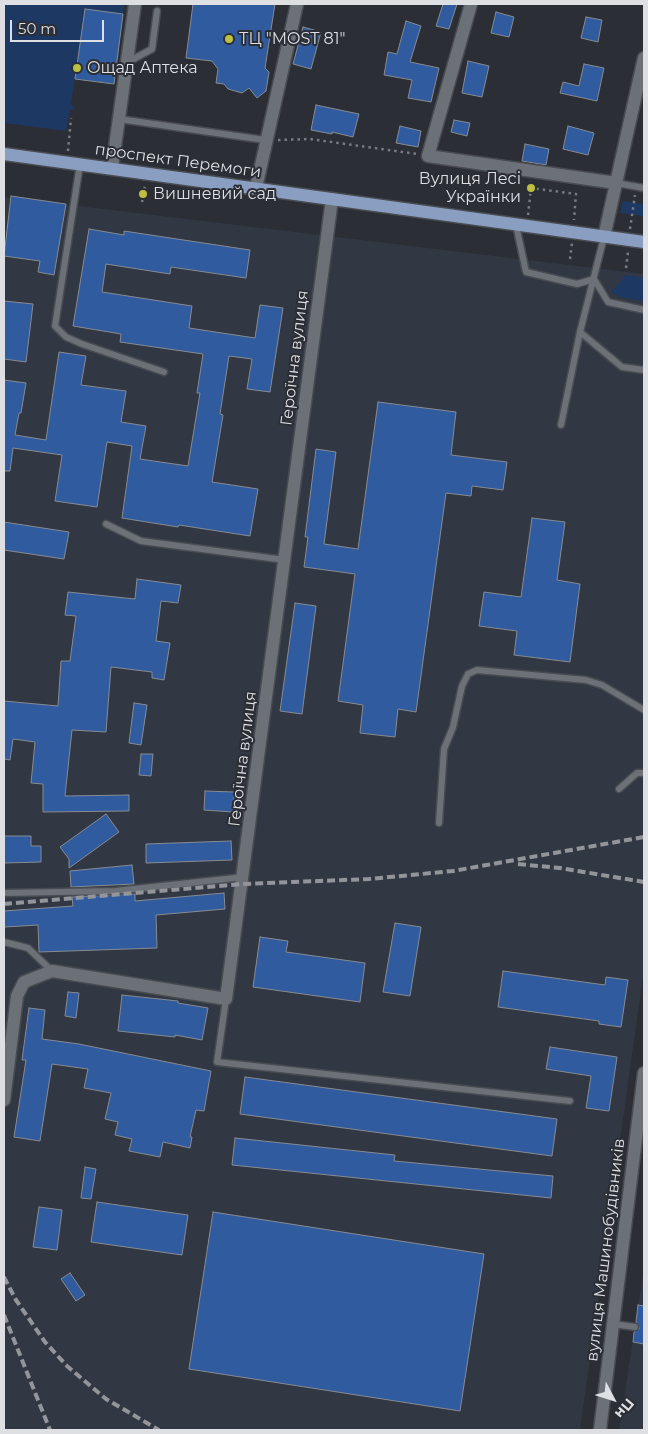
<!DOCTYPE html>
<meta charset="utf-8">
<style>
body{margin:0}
#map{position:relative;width:648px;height:1434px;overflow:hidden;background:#2b2e34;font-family:Montserrat,sans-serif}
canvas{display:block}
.frame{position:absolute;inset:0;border:5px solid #dddfe3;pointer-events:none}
.north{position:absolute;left:588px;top:1374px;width:50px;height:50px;-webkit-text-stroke:4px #2b2e34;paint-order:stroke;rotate:130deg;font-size:14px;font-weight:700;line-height:20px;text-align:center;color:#dddfe3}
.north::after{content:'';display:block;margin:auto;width:18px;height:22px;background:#dddfe3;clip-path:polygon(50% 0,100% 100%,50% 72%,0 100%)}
.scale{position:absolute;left:10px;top:20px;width:94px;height:22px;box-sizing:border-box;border:2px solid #dddfe3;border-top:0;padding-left:6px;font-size:15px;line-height:18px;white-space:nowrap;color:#dddfe3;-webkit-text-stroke:4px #2b2e34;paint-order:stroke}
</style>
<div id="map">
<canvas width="648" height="1434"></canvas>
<div class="frame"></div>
<div class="north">Пн</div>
<div class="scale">50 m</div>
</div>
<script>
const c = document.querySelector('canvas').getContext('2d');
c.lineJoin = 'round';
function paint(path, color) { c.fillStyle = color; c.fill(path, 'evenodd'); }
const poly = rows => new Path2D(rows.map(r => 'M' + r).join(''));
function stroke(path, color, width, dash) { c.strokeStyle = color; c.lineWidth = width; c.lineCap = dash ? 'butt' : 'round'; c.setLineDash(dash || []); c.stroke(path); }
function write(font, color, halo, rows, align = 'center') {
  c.font = font + ' Montserrat,sans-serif'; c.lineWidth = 4; c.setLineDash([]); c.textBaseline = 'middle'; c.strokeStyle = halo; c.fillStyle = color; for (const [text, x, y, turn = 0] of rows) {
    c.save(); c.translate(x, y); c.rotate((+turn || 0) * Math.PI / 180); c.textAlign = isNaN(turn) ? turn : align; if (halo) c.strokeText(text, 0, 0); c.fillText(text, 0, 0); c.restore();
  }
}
paint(poly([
 [4,197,644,274,644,968,580,1430,4,1430],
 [644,1268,644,1430,619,1430,635,1327]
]), '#313843');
paint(poly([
 [4,4,124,4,123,14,85,10,71,104,76,110,70,109,66,131,4,123],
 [623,201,644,204,644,216,620,213],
 [626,275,644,278,644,301,624,298,611,292]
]), '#1e3864');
const building = poly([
 [193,4,275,4,265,68,269,72,266,91,257,98,249,88,242,93,228,89,224,84,216,83,218,69,212,61,186,58,193,4],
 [443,4,457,4,449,29,436,26,443,4],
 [85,9,123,14,114,84,75,79,85,9],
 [496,12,514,17,509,37,491,33,496,12],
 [586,17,602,20,598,42,581,38,586,17],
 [406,21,421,26,410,62,439,68,431,102,408,98,412,80,384,75,388,52,397,54,406,21],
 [303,27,321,32,311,69,293,64,303,27],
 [468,61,489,66,482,97,462,93,468,61],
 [584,64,604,68,597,101,560,93,563,82,579,86,584,64],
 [316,105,359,114,353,137,332,132,332,134,311,130,316,105],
 [454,120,470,123,467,136,451,132,454,120],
 [400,126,421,131,418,147,396,143,400,126],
 [568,126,594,133,588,155,563,149,568,126],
 [525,144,549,149,546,165,522,161,525,144],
 [11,196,66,204,54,275,38,272,40,261,4,256,11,196],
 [89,229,124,235,124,231,250,250,246,278,171,267,170,274,106,264,102,292,192,306,189,328,255,338,260,305,283,308,270,392,247,389,252,359,229,356,220,414,223,415,212,482,258,489,250,536,179,525,178,527,122,518,132,446,107,442,97,507,55,501,62,455,13,448,10,471,4,471,4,380,26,383,21,413,19,413,15,435,46,440,59,352,86,356,81,385,126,391,121,422,146,426,140,459,188,466,200,393,197,393,203,354,120,342,121,334,73,326,89,229],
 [4,301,33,304,26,362,4,359,4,301],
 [378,402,456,412,451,455,507,462,503,490,472,486,471,496,446,493,416,712,398,709,395,737,360,733,363,705,338,701,355,574,304,567,308,537,305,537,316,449,336,452,324,544,358,549,378,402],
 [532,518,565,522,557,580,580,584,570,662,514,655,517,631,479,626,484,592,521,597,532,518],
 [4,522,69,532,64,559,4,550,4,522],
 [137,579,181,585,178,603,161,601,156,641,170,643,164,680,152,678,152,672,111,667,106,732,72,730,65,796,129,795,129,811,43,812,43,784,31,783,35,742,13,739,10,760,4,759,4,701,58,706,61,661,70,661,76,616,65,615,68,592,135,599,137,579],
 [295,603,316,606,302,714,280,711,295,603],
 [134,703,147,705,141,745,129,743,134,703],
 [141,754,153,754,151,776,139,775,141,754],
 [205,791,234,792,233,812,204,810,205,791],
 [106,814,119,832,69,868,69,859,60,847,106,814],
 [4,836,31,836,31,846,41,846,41,862,4,863,4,836],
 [231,841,232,860,146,863,146,844,231,841],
 [132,865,134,884,71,887,70,871,132,865],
 [224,893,225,909,156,915,157,948,39,952,38,925,4,927,4,911,73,906,72,897,135,894,135,901,224,893],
 [395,923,421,927,410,996,383,992,395,923],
 [260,937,288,941,286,952,365,963,360,1002,253,987,260,937],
 [503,971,605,985,606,977,628,980,621,1027,599,1024,599,1021,498,1007,503,971],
 [68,992,79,993,76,1018,65,1016,68,992],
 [122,995,178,1001,178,1003,208,1008,202,1040,175,1035,175,1037,118,1031,122,995],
 [29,1008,45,1010,42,1039,79,1044,211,1071,204,1111,196,1110,190,1137,192,1137,190,1148,163,1142,160,1157,129,1151,132,1139,115,1135,118,1122,105,1119,111,1093,84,1088,88,1069,52,1064,40,1141,14,1137,26,1060,22,1060,29,1008],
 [550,1047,617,1057,609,1111,586,1108,591,1076,546,1069,550,1047],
 [245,1077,557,1119,552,1156,240,1114,245,1077],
 [235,1138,395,1155,394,1161,553,1176,551,1198,232,1165,235,1138],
 [85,1167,96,1169,91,1199,81,1198,85,1167],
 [97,1202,188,1215,182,1255,91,1242,97,1202],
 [39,1207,62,1210,57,1250,33,1247,39,1207],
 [213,1212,484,1254,460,1411,189,1369,213,1212],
 [70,1273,85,1295,76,1301,61,1279,70,1273],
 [638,1305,644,1306,644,1344,633,1342,634,1332,640,1328,636,1322,638,1305]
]);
paint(building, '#315b9f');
stroke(building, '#878b92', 1);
const service = poly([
 [128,62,152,49,157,11],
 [119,119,265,140],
 [80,164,55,326,66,337,82,344,164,372],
 [616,183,644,188],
 [516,225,526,272,577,284,594,279],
 [594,279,608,302,644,310],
 [580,332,622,367,644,370],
 [561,425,580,332,604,237],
 [106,524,141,541,285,560],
 [619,789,637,773,644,773],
 [439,823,444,749,453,727,462,686,468,674,477,670,586,680,602,685,644,710],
 [4,893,115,891,244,877],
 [4,942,28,948,52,971],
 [226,999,217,1062,570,1101],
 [613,1324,635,1327]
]);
const minor = poly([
 [471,4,428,156,616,183],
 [112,168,135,4],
 [256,188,297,4],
 [604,237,644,58],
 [4,1100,17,996,24,982,52,971,226,999,332,199],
 [600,1430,644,1073]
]);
const primary = poly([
 [4,154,644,242]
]);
stroke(service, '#484b50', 9);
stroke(minor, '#484b50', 15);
stroke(primary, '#484b50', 15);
stroke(poly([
 [278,140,310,139,417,154],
 [68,151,71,118],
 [142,202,145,185],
 [528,215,531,188,576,194,574,220],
 [630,229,635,195],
 [570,259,572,243],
 [626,268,628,252]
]), '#787b80', 2.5, [2.5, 4]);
stroke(service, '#6c7077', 6);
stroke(minor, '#6c7077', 12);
stroke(primary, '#899ec1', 12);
stroke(poly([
 [518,864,560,868,644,882],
 [4,904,243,884,369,879,453,871,644,837],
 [4,1277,16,1300,45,1342,67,1366,106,1399,159,1430],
 [4,1315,50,1430]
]), '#93959a', 4, [8, 4]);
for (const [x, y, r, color] of [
 [229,39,5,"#bdbf42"],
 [77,68,5,"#bdbf42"],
 [531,188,5,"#bdbf42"],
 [143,194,5,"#bdbf42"]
]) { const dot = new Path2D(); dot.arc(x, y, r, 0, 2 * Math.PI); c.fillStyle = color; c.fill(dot); stroke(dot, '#2b2e34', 2); }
write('16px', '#dddfe3', '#2b2e34', [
 ["ТЦ \"MOST 81\"",239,39],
 ["Ощад Аптека",87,68],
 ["Вулиця Лесі",521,179,"right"],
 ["Українки",521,197,"right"],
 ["Вишневий сад",153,194]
], 'left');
write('16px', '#dddfe3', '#2b2e34', [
 ["проспект Перемоги",178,161,8],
 ["Героїчна вулиця",295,358,-83],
 ["Героїчна вулиця",243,759,-83],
 ["вулиця Машинобудівників",606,1250,-83]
]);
</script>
